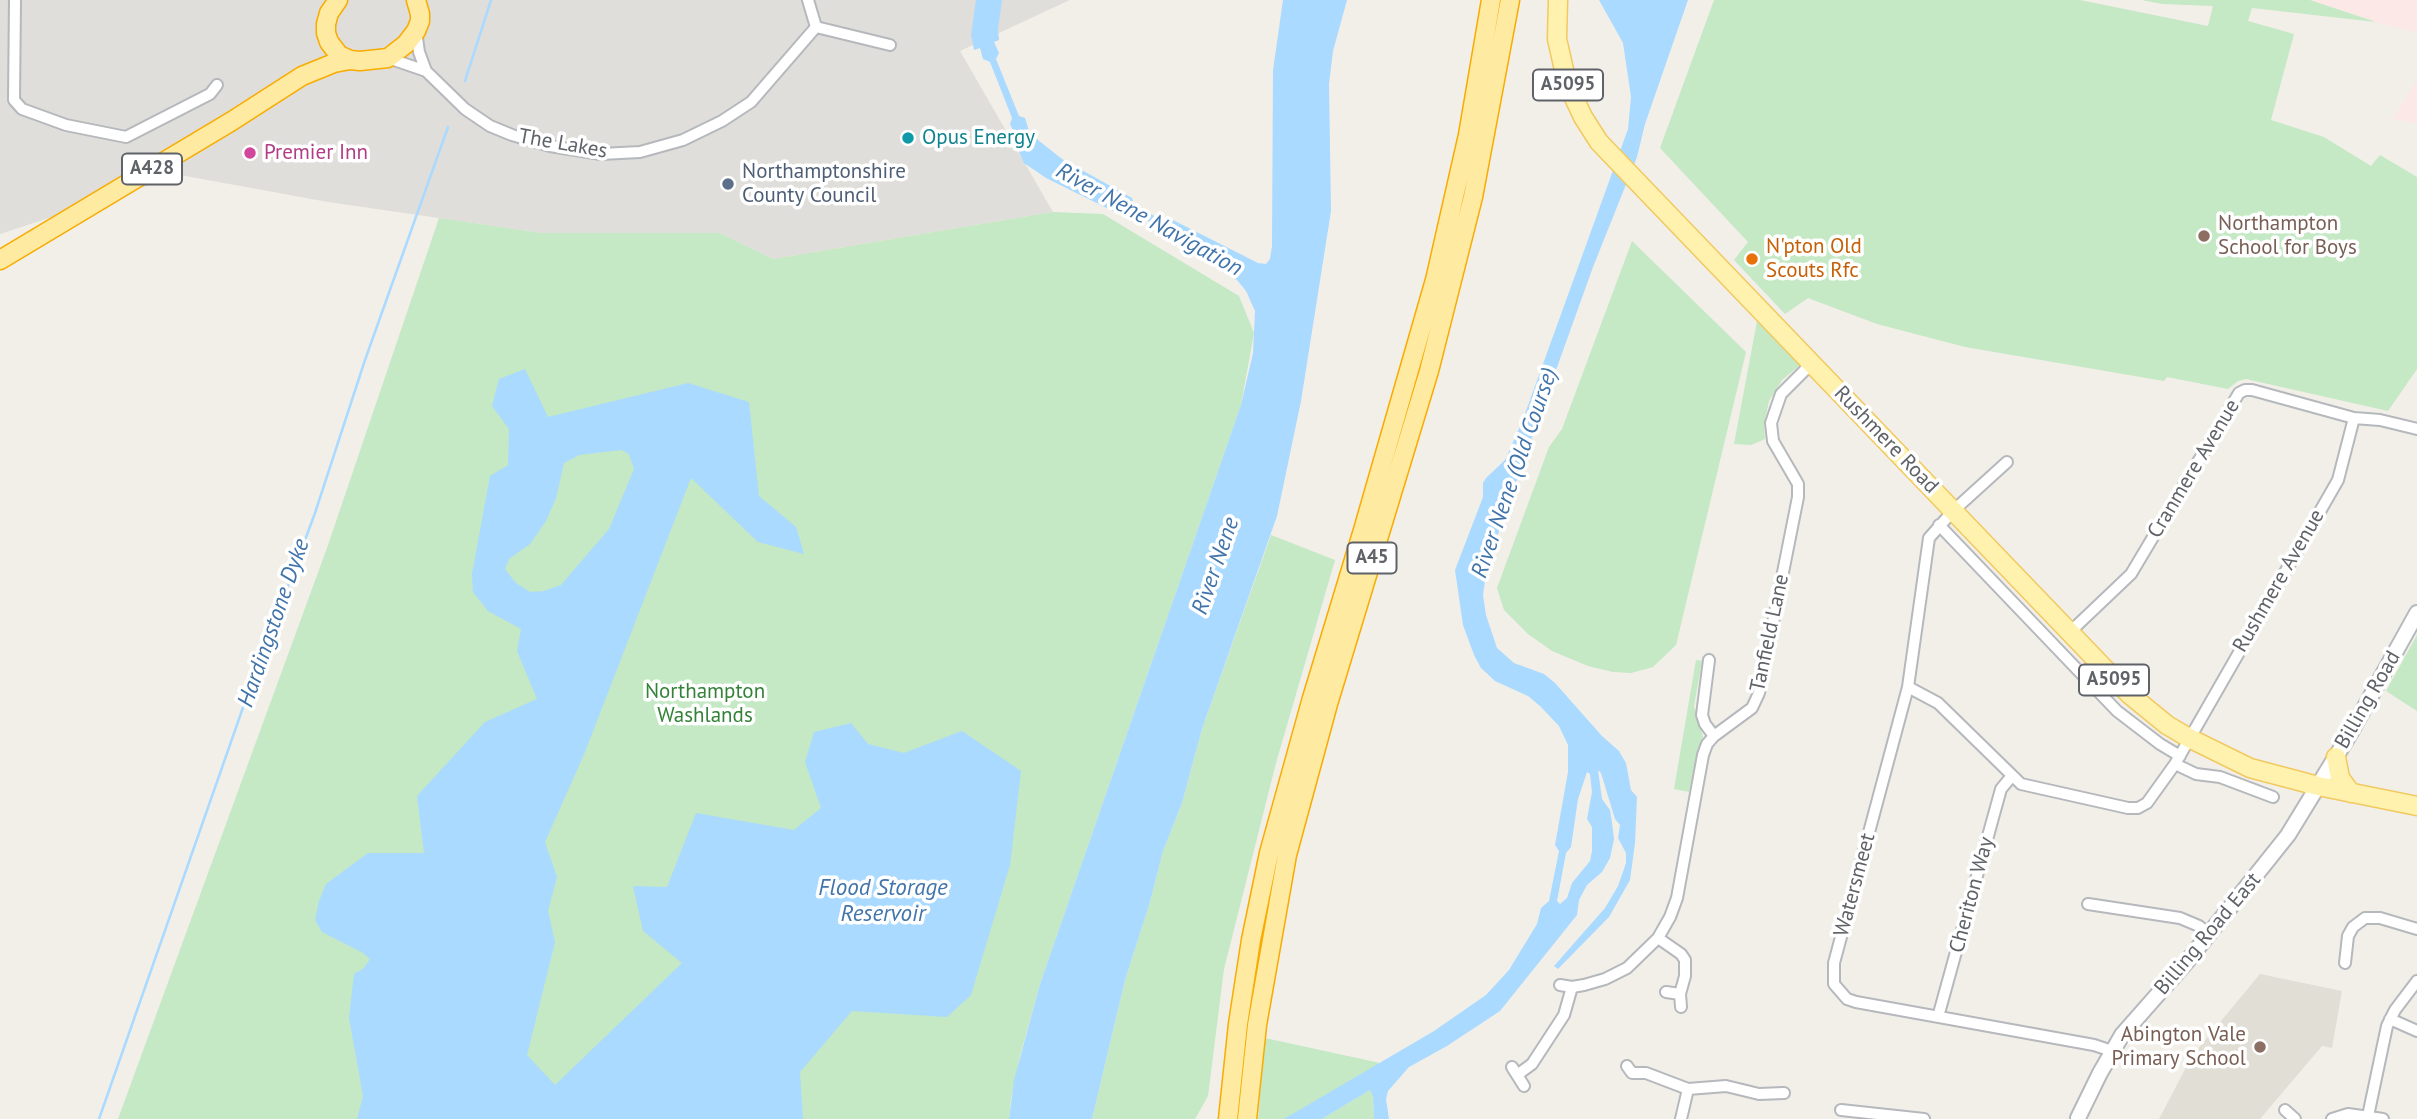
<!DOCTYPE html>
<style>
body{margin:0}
canvas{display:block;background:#f1efe8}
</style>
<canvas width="2417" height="1119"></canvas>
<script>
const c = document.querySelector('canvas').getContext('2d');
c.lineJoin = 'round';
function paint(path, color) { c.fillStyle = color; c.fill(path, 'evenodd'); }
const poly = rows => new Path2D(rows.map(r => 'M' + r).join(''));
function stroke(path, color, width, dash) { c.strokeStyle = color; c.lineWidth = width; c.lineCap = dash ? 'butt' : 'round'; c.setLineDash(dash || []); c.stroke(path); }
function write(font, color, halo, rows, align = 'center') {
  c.font = font + ' "PT Sans",sans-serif'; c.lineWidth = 7; c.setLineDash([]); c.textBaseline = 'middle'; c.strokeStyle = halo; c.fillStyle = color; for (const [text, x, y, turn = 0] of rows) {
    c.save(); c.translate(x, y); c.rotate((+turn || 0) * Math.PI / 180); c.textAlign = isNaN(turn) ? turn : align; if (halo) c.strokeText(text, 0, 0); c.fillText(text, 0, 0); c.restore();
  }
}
paint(poly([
 [0,0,1070,0,960,51,1053,212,773,259,720,233,542,233,328,202,180,175,0,234]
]), '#e0deda');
paint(poly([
 [2260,974,2342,991,2332,1048,2322,1046,2260,1119,2159,1119,2192,1056]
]), '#e1ded6');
paint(poly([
 [2310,0,2417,0,2417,33,2376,22],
 [2417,79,2417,124,2393,119]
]), '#fce8e6');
paint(poly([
 [1714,0,2080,0,2208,26,2213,6,2162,4,2142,0,2310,0,2376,22,2252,8,2248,21,2294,34,2271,120,2324,137,2371,166,2380,155,2417,177,2417,369,2388,411,2246,379,2238,381,2228,389,2167,377,2164,381,1965,347,1877,324,1808,298,1785,314,1734,260,1748,242,1660,148],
 [1053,212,1103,214,1239,296,1254,333,1241,405,1040,984,1020,1056,1011,1099,1009,1119,118,1119,327,548,439,218,542,233,720,233,773,259],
 [1632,241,1746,352,1676,645,1653,667,1631,673,1613,672,1588,666,1552,651,1528,634,1504,610,1497,588,1549,447,1562,429],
 [1758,316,1800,365,1782,380,1769,401,1764,424,1765,439,1751,445,1734,444],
 [1271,535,1335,560,1276,763,1224,969,1208,1096,1195,1119,1092,1119,1125,980,1150,902,1163,851,1182,803,1202,729],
 [2417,635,2417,711,2386,691],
 [1696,660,1702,661,1694,706,1703,737,1698,749,1689,792,1674,789],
 [1265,1038,1380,1063,1303,1119,1258,1119],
 [1370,1090,1373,1097,1374,1119,1322,1119]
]), '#c5e8c5');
paint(poly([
 [976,0,1002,0,998,29,999,40,994,42,999,53,996,59,1019,116,1025,118,1029,131,1033,130,1038,140,1062,159,1132,198,1134,205,1160,219,1165,219,1167,217,1258,263,1266,264,1270,259,1272,246,1273,70,1283,0,1347,0,1333,51,1329,84,1331,211,1301,401,1277,516,1202,729,1182,803,1163,851,1150,902,1125,980,1092,1119,1009,1119,1014,1080,1040,984,1241,405,1253,353,1255,311,1246,291,1237,280,1162,234,1158,226,1134,214,1123,216,1046,178,1024,163,1013,139,1016,137,1010,124,1012,118,990,62,983,59,980,48,974,50,971,35],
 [1599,0,1688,0,1645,124,1637,157,1593,267,1528,448,1487,566,1483,595,1486,615,1497,648,1514,663,1544,674,1555,683,1602,736,1619,751,1626,763,1631,790,1637,797,1635,843,1630,880,1609,917,1558,969,1554,966,1605,908,1618,886,1626,863,1626,853,1618,838,1620,825,1615,819,1601,773,1598,770,1602,799,1610,810,1612,822,1614,839,1610,858,1602,872,1587,885,1579,900,1577,915,1500,1011,1447,1046,1409,1067,1388,1091,1386,1099,1389,1119,1374,1119,1373,1097,1370,1090,1322,1119,1284,1119,1434,1031,1486,995,1509,970,1537,924,1541,908,1549,901,1559,851,1555,845,1568,772,1568,745,1559,726,1540,706,1528,696,1495,681,1481,668,1474,655,1463,625,1455,570,1483,497,1483,483,1486,478,1505,460,1522,422,1628,129,1631,97,1623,43],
 [1587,772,1590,774,1592,792,1587,819,1592,827,1592,851,1590,861,1572,883,1567,898,1560,904,1557,901,1566,853,1571,847,1578,799],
 [525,369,548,417,688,383,749,402,759,496,796,527,804,554,758,542,691,478,585,752,545,842,557,877,548,911,555,942,527,1055,555,1085,682,963,643,931,633,886,667,887,696,813,794,830,821,808,805,762,814,732,851,723,868,744,904,753,962,731,1021,771,1010,865,971,995,947,1017,852,1011,800,1072,803,1119,357,1119,363,1096,349,1018,354,974,364,968,370,959,363,953,322,932,315,920,319,901,326,884,368,853,424,853,417,796,485,722,537,699,517,651,521,629,488,611,473,592,472,574,490,476,508,465,509,429,492,406,499,379],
 [621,450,629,454,634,469,609,529,561,585,544,591,530,592,516,583,505,569,509,559,530,544,546,521,556,498,564,463,579,455]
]), '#aadaff');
stroke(poly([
 [465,81,491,0],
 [99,1119,246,699,315,513,365,360,448,127]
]), '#aadaff', 2.5);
const minor = poly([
 [15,0,14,100,22,109,66,125,126,137,210,94,217,85],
 [816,27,890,45],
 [416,31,419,52,426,71],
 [388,58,426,71,465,109,490,126,512,135,550,146,601,154,640,152,683,140,722,121,751,102,816,27,808,0],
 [2007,462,1953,511,1929,538,1908,687,1834,963,1834,984,1847,999,1856,1002,2094,1045,2112,1051],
 [1939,525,2117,711,2160,744,2180,756],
 [2070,632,2131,574,2239,393,2245,390,2252,390,2354,418,2380,420,2417,429],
 [1709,660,1702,715,1705,724,1714,736],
 [1908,687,1938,703,2021,784,2128,808,2138,808,2147,803,2175,764,2338,480,2354,418],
 [2175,764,2196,774,2220,777,2273,797],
 [2088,904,2180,918,2199,926,2208,934],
 [1658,938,1681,954,1685,960,1685,976,1680,994,1681,1007],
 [2345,963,2348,936,2353,927,2365,918,2380,918,2417,929],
 [1560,985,1572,987,1584,985,1605,979,1627,968,1658,938,1670,917,1677,898,1703,755,1707,744,1714,736,1752,708,1759,693,1798,497,1798,484,1773,441,1771,423,1781,394,1812,363],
 [1666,992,1680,994],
 [1938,1017,2001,789,2011,777],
 [2390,1019,2417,1031],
 [1627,1066,1632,1073,1646,1073,1688,1089,1726,1086,1759,1094,1784,1093],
 [1512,1067,1524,1086],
 [1517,1075,1532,1064,1564,1015,1572,987],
 [1841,1110,1924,1119],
 [2285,1110,2295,1119],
 [2368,1116,2387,1026,2395,1010,2417,981],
 [1681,1119,1688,1089],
 [2332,1119,2348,1114,2383,1119]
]);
const tertiary = poly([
 [2078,1118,2100,1073,2122,1035,2189,959,2288,835,2351,732,2417,613]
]);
const primary = poly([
 [1558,0,1557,39,1567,83,1583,117,1599,142,2129,694,2167,725,2189,738,2250,768,2318,786,2417,806],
 [2336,757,2340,778,2351,793]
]);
const trunk = poly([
 [338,0,329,13,326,24,326,33,329,42,339,55,350,60,360,61,388,58,406,44,416,31,420,21,420,14,416,0],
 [0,260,232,121,302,76,334,63,350,60],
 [1228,1119,1238,1024,1251,940,1269,853,1312,698,1363,530,1435,280,1468,135,1491,0],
 [1247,1119,1257,1025,1287,855,1328,704,1429,371,1473,197,1510,0]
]);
stroke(minor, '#b5b8bc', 14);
stroke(tertiary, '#b5b8bc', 18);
stroke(primary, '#f2c960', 21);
stroke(trunk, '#f9ab00', 21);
stroke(minor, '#fff', 10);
stroke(tertiary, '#fff', 14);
stroke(primary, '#fff2af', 18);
stroke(trunk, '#feeaa1', 18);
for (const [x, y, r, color] of [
 [908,138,7,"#0f9aa8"],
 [250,153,7,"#d1479c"],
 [728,184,7,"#5c6f8a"],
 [2204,236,7,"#8d6e63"],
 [1752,259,7,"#e8710a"],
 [2260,1047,7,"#8d6e63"]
]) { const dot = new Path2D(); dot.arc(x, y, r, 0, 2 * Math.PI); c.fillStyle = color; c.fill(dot); stroke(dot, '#fff', 2.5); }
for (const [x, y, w] of [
 [1568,85,70],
 [152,169,60],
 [1372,558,49],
 [2114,680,70]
]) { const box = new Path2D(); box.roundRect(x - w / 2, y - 15.5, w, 31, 5); c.fillStyle = '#fff'; c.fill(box); stroke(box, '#5f6368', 2); }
write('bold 19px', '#5f6368', null, [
 ["A5095",1568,85],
 ["A428",152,169],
 ["A45",1372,558],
 ["A5095",2114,680]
]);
write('21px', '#0d838f', '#fff', [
 ["Opus Energy",922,138]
], 'left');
write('21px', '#5f6368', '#fff', [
 ["The Lakes",563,144,10],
 ["Rushmere Road",1886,440,46],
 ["Cranmere Avenue",2194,469,-59],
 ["Rushmere Avenue",2279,581,-60],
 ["Tanfield Lane",1770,633,-78],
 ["Billing Road",2368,700,-60],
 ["Watersmeet",1855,885,-75],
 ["Cheriton Way",1972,895,-75],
 ["Billing Road East",2208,934,-50]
]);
write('21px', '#b23c85', '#fff', [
 ["Premier Inn",264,153]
], 'left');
write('21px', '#4e5e75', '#fff', [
 ["Northamptonshire",742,172],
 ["County Council",742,196]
], 'left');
write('21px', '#785e54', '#fff', [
 ["Northampton",2218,224],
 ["School for Boys",2218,248],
 ["Abington Vale",2246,1035,"right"],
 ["Primary School",2246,1059,"right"]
], 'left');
write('21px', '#c56008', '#fff', [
 ["N'pton Old",1766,247],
 ["Scouts Rfc",1766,271]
], 'left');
write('21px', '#348238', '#fff', [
 ["Northampton",705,692],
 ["Washlands",705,716]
]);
write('italic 23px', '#4174aa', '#fff', [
 ["River Nene Navigation",1149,220,29],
 ["River Nene (Old Course)",1515,473,-71],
 ["River Nene",1216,566,-71],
 ["Hardingstone Dyke",274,623,-71],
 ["Flood Storage",883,888],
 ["Reservoir",883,914]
]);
</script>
